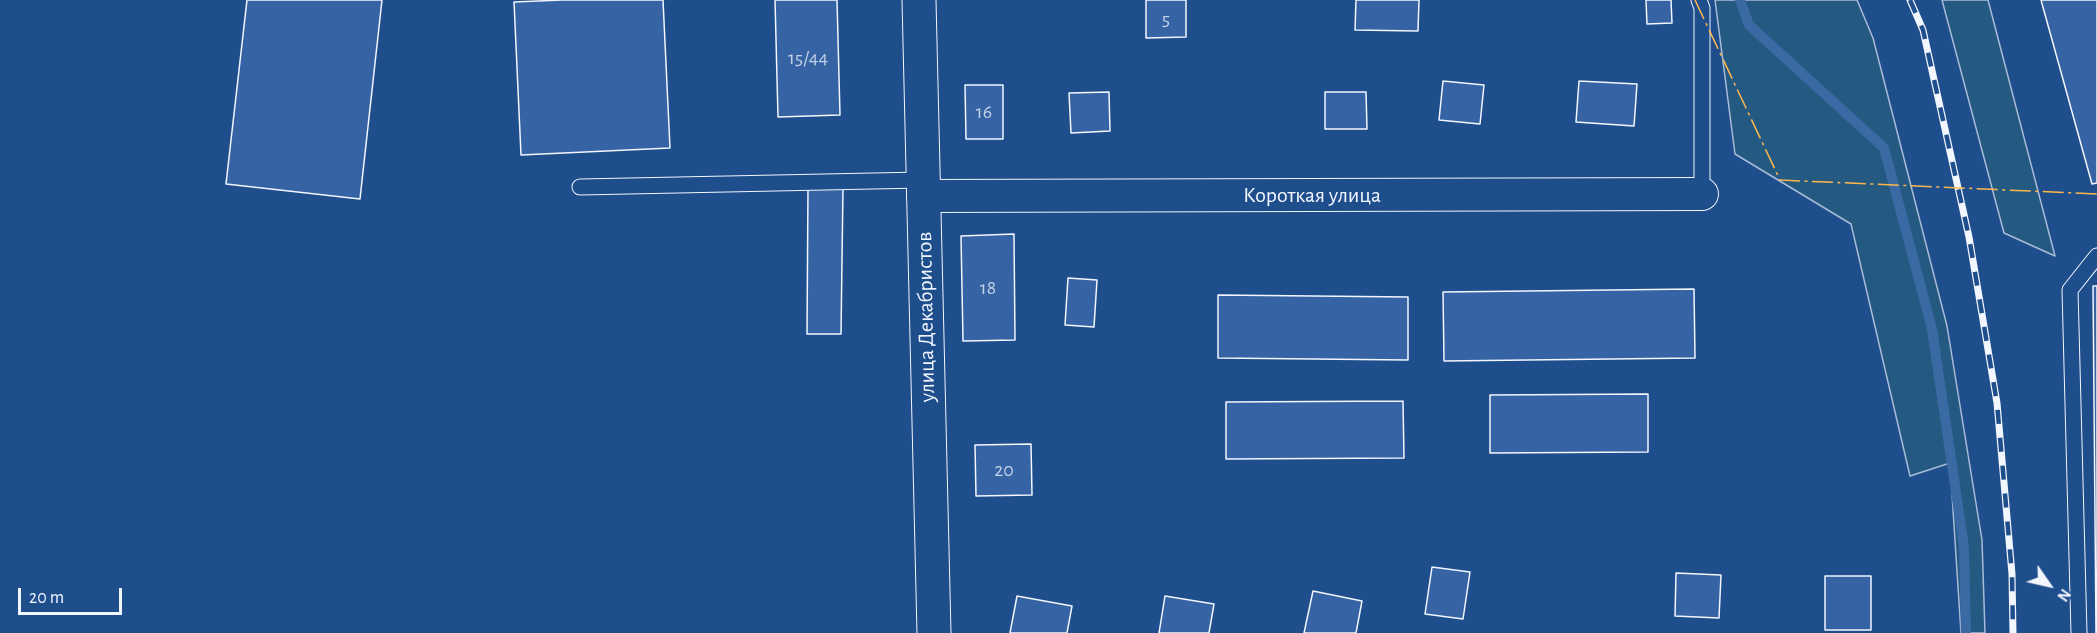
<!DOCTYPE html>
<meta charset="utf-8">
<style>
body{margin:0}
#map{position:relative;width:2097px;height:633px;overflow:hidden;background:#1f4e8c;font-family:"Alegreya Sans",sans-serif}
canvas{display:block}
.north{position:absolute;left:2019px;top:555px;width:60px;height:60px;-webkit-text-stroke:4px #1f4e8c;paint-order:stroke;rotate:124deg;font-size:16px;font-weight:700;line-height:24px;text-align:center;color:#f2f6ff}
.north::after{content:'';display:block;margin:auto;width:21px;height:27px;background:#f2f6ff;clip-path:polygon(50% 0,100% 100%,50% 72%,0 100%)}
.scale{position:absolute;left:18px;top:588px;width:104px;height:27px;box-sizing:border-box;border:3px solid #f2f6ff;border-top:0;padding-left:8px;font-size:18px;line-height:21px;white-space:nowrap;color:#f2f6ff;-webkit-text-stroke:4px #1f4e8c;paint-order:stroke}
</style>
<div id="map">
<canvas width="2097" height="633"></canvas>
<div class="north">N</div>
<div class="scale">20 m</div>
</div>
<script>
const c = document.querySelector('canvas').getContext('2d');
c.lineJoin = 'round';
function paint(path, color) { c.fillStyle = color; c.fill(path, 'evenodd'); }
const poly = rows => new Path2D(rows.map(r => 'M' + r).join(''));
function stroke(path, color, width, dash) { c.strokeStyle = color; c.lineWidth = width; c.lineCap = dash ? 'butt' : 'round'; c.setLineDash(dash || []); c.stroke(path); }
function write(font, color, halo, rows, align = 'center') {
  c.font = font + ' "Alegreya Sans",sans-serif'; c.lineWidth = 4.5; c.setLineDash([]); c.textBaseline = 'middle'; c.strokeStyle = halo; c.fillStyle = color; for (const [text, x, y, turn = 0] of rows) {
    c.save(); c.translate(x, y); c.rotate((+turn || 0) * Math.PI / 180); c.textAlign = isNaN(turn) ? turn : align; if (halo) c.strokeText(text, 0, 0); c.fillText(text, 0, 0); c.restore();
  }
}
const green = poly([
 [1715,0,1857,0,1873,38,1947,326,1982,540,1985,633,1961,633,1950,463,1910,476,1851,224,1735,154,1715,0],
 [1942,0,1988,0,2055,256,2004,233,1942,0]
]);
paint(green, '#245a82');
stroke(green, '#a8bbd7', 1.5);
stroke(poly([
 [1740,0,1749,25,1884,148,1932,329,1964,547,1966,633]
]), '#3b69a3', 10);
const building = poly([
 [247,0,382,0,360,199,226,184,247,0],
 [562,0,663,0,670,148,521,155,514,2,562,0],
 [775,0,837,0,840,115,778,117,775,0],
 [1146,0,1186,0,1186,37,1146,38,1146,0],
 [1356,0,1419,0,1418,31,1355,30,1356,0],
 [1646,0,1671,0,1672,23,1647,24,1646,0],
 [2041,0,2097,0,2097,183,2092,184,2041,0],
 [1443,81,1484,85,1480,124,1439,120,1443,81],
 [1579,81,1637,84,1634,126,1576,122,1579,81],
 [965,85,1003,85,1003,139,966,139,965,85],
 [1109,92,1110,131,1071,133,1069,93,1109,92],
 [1325,92,1366,92,1367,129,1325,129,1325,92],
 [808,187,843,188,841,334,807,334,808,187],
 [1014,234,1015,340,963,341,961,236,1014,234],
 [1068,278,1097,280,1094,327,1065,325,1068,278],
 [2093,286,2097,286,2097,633,2096,633,2093,286],
 [1694,289,1695,358,1444,361,1443,292,1694,289],
 [1218,295,1408,297,1408,360,1218,358,1218,295],
 [1648,394,1648,452,1490,453,1490,395,1648,394],
 [1403,401,1404,458,1226,459,1226,402,1403,401],
 [1031,444,1032,495,976,496,975,445,1031,444],
 [1432,567,1470,572,1463,619,1425,614,1432,567],
 [1676,573,1721,575,1719,618,1675,616,1676,573],
 [1825,576,1871,576,1871,630,1825,630,1825,576],
 [1313,591,1362,601,1356,633,1304,633,1313,591],
 [1017,596,1072,606,1067,633,1010,633,1017,596],
 [1165,596,1214,604,1209,633,1159,633,1165,596]
]);
paint(building, '#3563a3');
stroke(building, '#f2f6ff', 1.5);
const service = poly([
 [1699,0,1702,8,1702,194],
 [580,187,922,180],
 [2079,633,2070,290,2097,256]
]);
const minor = poly([
 [923,196,1702,194]
]);
const tertiary = poly([
 [919,0,934,633]
]);
stroke(service, '#f2f6ff', 17);
stroke(minor, '#f2f6ff', 34);
stroke(tertiary, '#f2f6ff', 35);
stroke(service, '#1f4e8c', 15);
stroke(minor, '#1f4e8c', 32);
stroke(tertiary, '#1f4e8c', 33);
const rail = poly([
 [1910,0,1923,30,1969,237,1997,403,2012,574,2013,633]
]);
stroke(rail, '#f2f6ff', 7);
stroke(rail, '#1f4e8c', 4.5, [14]);
stroke(poly([
 [1695,0,1780,180,2097,194]
]), '#ffb74d', 1.5, [21, 4.5, 3, 4.5]);
write('20px', '#c3d1e8', null, [
 ["5",1166,19],
 ["15/44",808,58],
 ["16",984,112],
 ["18",988,288],
 ["20",1004,470]
]);
write('22px', '#f2f6ff', '#1f4e8c', [
 ["Короткая улица",1312,195],
 ["улица Декабристов",926,317,-91]
]);
</script>
